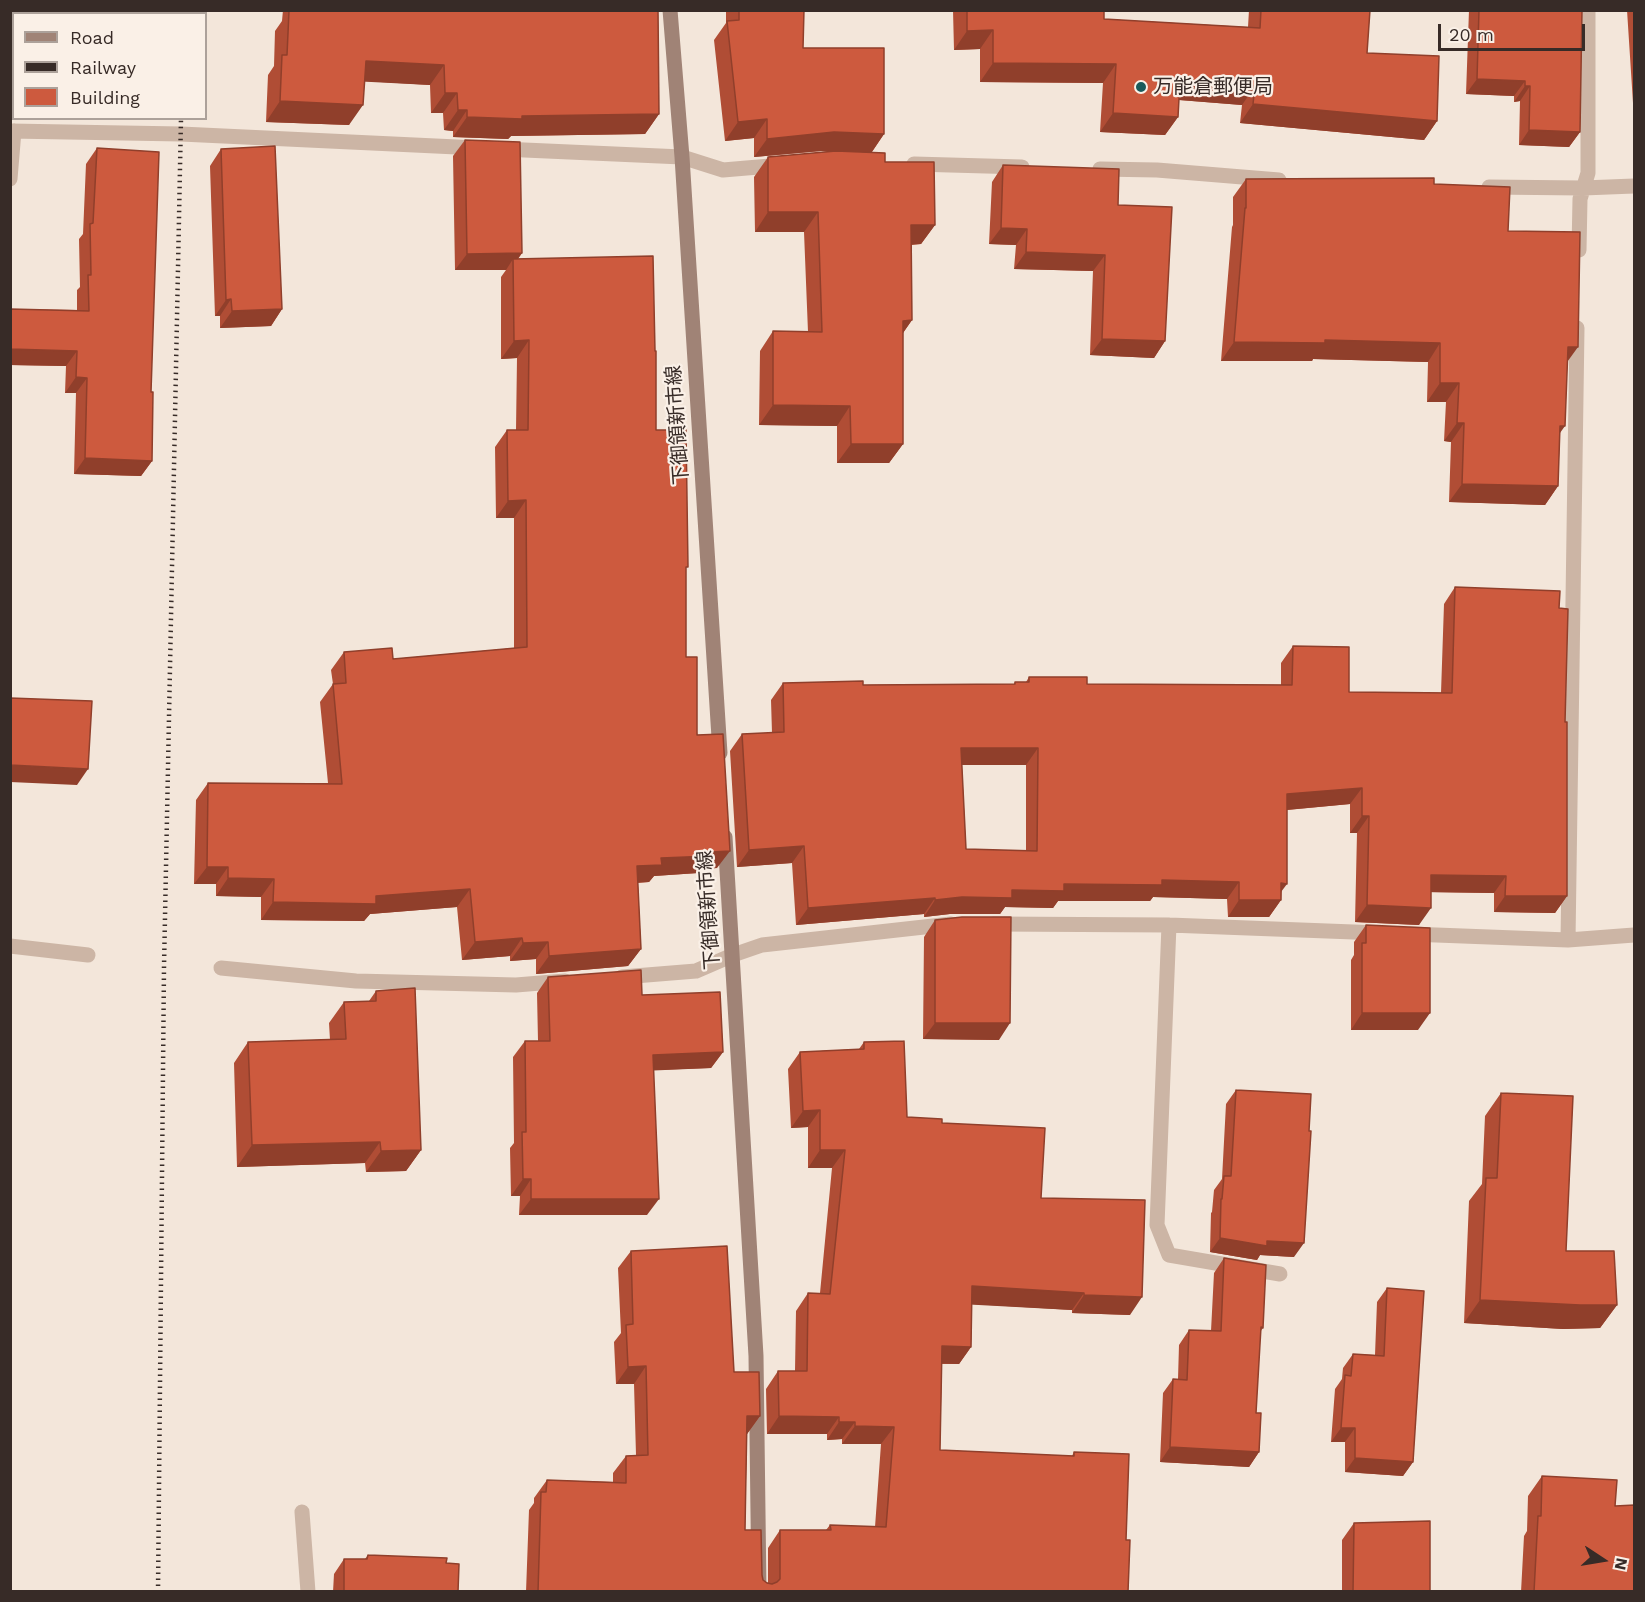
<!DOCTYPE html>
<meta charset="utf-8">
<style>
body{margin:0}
#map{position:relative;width:1645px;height:1602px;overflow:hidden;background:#f3e6da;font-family:"Work Sans",sans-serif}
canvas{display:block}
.frame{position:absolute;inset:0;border:12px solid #372b27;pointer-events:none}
.legend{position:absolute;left:12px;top:12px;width:195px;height:108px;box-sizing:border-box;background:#faf0e7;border:2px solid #aca19a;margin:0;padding:8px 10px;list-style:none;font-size:18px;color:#372b27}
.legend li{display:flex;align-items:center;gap:12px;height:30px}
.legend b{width:30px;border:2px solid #aca19a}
.north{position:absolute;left:1573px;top:1530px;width:60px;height:60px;-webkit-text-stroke:4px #faf0e7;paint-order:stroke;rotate:102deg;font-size:16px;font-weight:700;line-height:24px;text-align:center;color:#372b27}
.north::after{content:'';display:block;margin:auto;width:21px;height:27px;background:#372b27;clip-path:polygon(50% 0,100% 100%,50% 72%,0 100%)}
.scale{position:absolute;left:1438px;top:24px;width:147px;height:27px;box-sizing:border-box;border:3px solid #372b27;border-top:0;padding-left:8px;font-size:18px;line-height:21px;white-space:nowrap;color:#372b27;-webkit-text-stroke:4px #faf0e7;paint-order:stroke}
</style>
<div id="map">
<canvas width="1645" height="1602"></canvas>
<div class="frame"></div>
<ul class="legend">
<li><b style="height:8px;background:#a08376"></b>Road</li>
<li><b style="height:8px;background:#372b27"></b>Railway</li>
<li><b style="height:16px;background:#cd5a3e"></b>Building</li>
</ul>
<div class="north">N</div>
<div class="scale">20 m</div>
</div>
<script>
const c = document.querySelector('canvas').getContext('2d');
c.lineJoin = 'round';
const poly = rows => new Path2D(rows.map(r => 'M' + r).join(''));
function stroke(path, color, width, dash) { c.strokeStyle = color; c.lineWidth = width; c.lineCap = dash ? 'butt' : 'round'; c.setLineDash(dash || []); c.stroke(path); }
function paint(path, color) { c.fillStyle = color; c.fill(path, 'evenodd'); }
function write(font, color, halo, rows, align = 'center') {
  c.font = font + ' "Work Sans","Noto Sans JP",sans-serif'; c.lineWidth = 4.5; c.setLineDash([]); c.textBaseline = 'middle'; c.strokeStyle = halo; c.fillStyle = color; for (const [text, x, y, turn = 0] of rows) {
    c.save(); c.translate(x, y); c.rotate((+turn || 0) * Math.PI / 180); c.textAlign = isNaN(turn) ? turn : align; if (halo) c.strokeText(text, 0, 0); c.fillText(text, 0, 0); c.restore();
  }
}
stroke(poly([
 [10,131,181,134,478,148],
 [502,149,682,157,723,170,782,165],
 [914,164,1022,167],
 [1100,169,1157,170,1279,180],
 [10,179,14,131],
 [1489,187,1583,188,1634,186],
 [1579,250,1580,199,1588,173,1588,10],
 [993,924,1169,925,1380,933],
 [1169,925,1157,1225,1169,1255,1280,1274],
 [1410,934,1568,940,1634,935],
 [1568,940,1577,328],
 [10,946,88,955],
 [221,968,356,981,516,985,565,981],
 [622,977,696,971,733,955,762,945,951,924],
 [302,1512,308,1592]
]), '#ccb5a5', 15);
stroke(poly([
 [670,10,682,157,720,753],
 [725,837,756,1356,759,1592]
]), '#a08376', 15);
stroke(poly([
 [183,14,183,10],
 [158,1592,164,967,181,118]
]), '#372b27', 4.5, [1.5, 4.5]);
paint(poly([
 [283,10,658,10,659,114,645,134,511,136,508,139,453,137,453,131,444,130,443,113,431,113,430,85,364,81,349,125,266,122,268,75,274,66,275,31,282,21],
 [726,10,804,10,803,48,884,134,872,152,885,162,935,225,921,244,912,245,912,320,903,333,903,444,889,463,837,463,837,426,759,425,760,351,773,331,808,332,804,232,755,232,754,177,768,157,832,152,821,151,754,157,754,138,725,141,714,40,726,23],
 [953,10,1104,10,1104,19,1248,27,1249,10,1370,10,1367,53,1437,121,1424,140,1240,123,1242,105,1179,100,1178,117,1165,135,1100,132,1103,83,980,82,980,49,954,50],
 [1469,10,1582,10,1580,132,1569,147,1519,145,1520,101,1514,102,1514,96,1466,94],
 [1627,10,1635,10,1635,134],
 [465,140,522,253,518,259,656,430,686,569,686,657,717,868,701,869,698,873,654,876,649,882,638,883,641,949,628,966,536,974,536,959,510,961,510,956,462,960,457,907,370,914,364,921,261,920,261,897,216,896,216,884,194,884,196,800,208,783,328,783,320,702,333,684,331,670,344,652,393,659,514,648,514,518,496,518,495,447,507,430,516,430,517,358,501,359,501,277,506,270,455,270,453,156],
 [97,148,151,392,152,461,141,476,74,474,76,393,65,393,66,366,10,365,10,309,77,310,77,290,80,287,79,239,83,234,86,164],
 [221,149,282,309,271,326,220,328,220,316,215,316,210,166],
 [1003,165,1118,205,1165,341,1154,358,1090,355,1093,271,1014,269,1016,245,989,244,992,182],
 [1246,179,1434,184,1508,231,1568,361,1560,433,1558,486,1545,505,1449,502,1451,442,1444,441,1446,402,1427,402,1428,362,1313,359,1312,361,1221,361,1232,227,1233,225,1233,197],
 [1455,587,1559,608,1565,722,1567,896,1555,913,1494,912,1494,893,1431,892,1419,925,1355,922,1357,833,1350,833,1350,804,1287,810,1281,900,1269,917,1228,917,1227,899,1153,897,1150,901,1058,901,1053,908,1005,907,1000,914,950,914,924,917,924,914,796,925,792,863,737,867,730,751,742,734,772,733,771,700,783,683,863,685,1014,684,1015,682,1026,682,1029,677,1087,684,1281,685,1281,663,1293,646,1349,692,1441,693,1444,604],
 [962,765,1026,765,1026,851,966,849],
 [935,920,999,1040,923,1039,924,937],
 [1366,925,1418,1030,1351,1030,1351,960,1354,955,1354,942],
 [548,977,642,995,723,1052,711,1068,654,1070,647,1215,519,1215,520,1196,511,1196,510,1148,514,1143,513,1057,525,1041,538,1041,537,993],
 [376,991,421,1150,406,1171,366,1172,365,1163,237,1167,234,1063,248,1042,330,1040,329,1023,344,1002,369,1001],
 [864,1042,907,1117,942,1123,1041,1198,1130,1315,1072,1313,1072,1310,972,1304,971,1347,959,1364,942,1364,940,1450,1072,1456,1074,1452,1126,1540,1128,1592,526,1592,529,1510,534,1503,534,1498,547,1480,613,1482,613,1473,626,1456,636,1455,634,1384,616,1384,614,1342,621,1333,618,1268,631,1251,734,1372,760,1416,747,1434,745,1530,763,1580,768,1583,768,1548,780,1530,826,1530,830,1525,875,1527,881,1444,842,1444,842,1439,827,1440,827,1434,767,1434,766,1389,778,1371,795,1371,796,1311,808,1293,820,1293,832,1168,808,1168,808,1127,791,1128,788,1069,800,1052,859,1049],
 [1236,1090,1294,1257,1260,1255,1257,1260,1210,1252,1211,1213,1212,1212,1214,1190,1222,1179,1226,1104],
 [1501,1093,1566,1251,1617,1305,1600,1328,1563,1329,1464,1323,1469,1201,1482,1184,1485,1116],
 [1224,1258,1263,1328,1260,1332,1256,1413,1259,1452,1249,1467,1160,1462,1163,1393,1173,1379,1178,1379,1179,1345,1189,1330,1211,1331,1214,1273],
 [1387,1288,1413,1462,1403,1476,1345,1472,1345,1442,1331,1442,1335,1389,1342,1379,1343,1368,1353,1354,1375,1355,1377,1302],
 [1542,1476,1615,1506,1635,1592,1521,1592,1524,1536,1527,1531,1528,1496],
 [1354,1523,1430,1592,1342,1592,1342,1540],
 [368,1555,446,1563,458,1592,333,1592,334,1574,344,1559,365,1559]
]), '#b04d35');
paint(poly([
 [993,30,980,49,954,50,967,31],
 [14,41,14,55,12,55,10,56,10,45],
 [366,61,444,65,430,85,352,81],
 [993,63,1116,64,1103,83,980,82],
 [1477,79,1525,81,1514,96,1466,94],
 [1180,80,1255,86,1242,105,1167,99],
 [1525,86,1530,86,1520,101,1514,102],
 [445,93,457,93,443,113,431,113],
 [280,101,363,105,349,125,266,122],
 [1253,104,1437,121,1424,140,1240,123],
 [458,110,467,110,453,131,444,130],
 [1113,113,1178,117,1165,135,1100,132],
 [659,114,645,134,511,136,508,139,453,137,467,117],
 [767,119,754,138,725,141,738,122],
 [1529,130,1580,132,1569,147,1519,145],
 [834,132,884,134,871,153,821,151,754,157,767,139],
 [768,212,818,212,804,232,755,232],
 [911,225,935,225,921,244,898,245],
 [1001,228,1027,229,1016,245,989,244],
 [1026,252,1105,255,1093,271,1014,269],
 [522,253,513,265,513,259,506,270,455,270,467,254],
 [231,299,220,316,215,316,226,300],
 [282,309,271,326,220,328,232,311],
 [912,320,898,340,903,321],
 [1102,339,1165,341,1154,358,1090,355],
 [529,340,517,358,501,359,514,341],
 [1325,340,1440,343,1428,362,1313,359,1312,361,1221,361,1234,342],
 [1568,347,1578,347,1565,365],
 [10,349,77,351,66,366,10,365],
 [76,377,87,378,76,393,65,393],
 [1440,383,1459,383,1446,402,1427,402],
 [773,405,850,406,837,426,759,425],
 [1457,423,1464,423,1451,442,1444,441],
 [1560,426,1565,426,1552,444],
 [851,444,903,444,889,463,837,463],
 [85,458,152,461,141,476,74,474],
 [1462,484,1558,486,1545,505,1449,502],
 [526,500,514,518,496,518,508,501],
 [961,748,1038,748,1026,765,950,765],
 [10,765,88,769,77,785,10,782],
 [1362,788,1350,804,1275,811,1287,794],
 [1362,816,1369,816,1357,833,1350,833],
 [804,846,792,863,737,867,749,850],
 [730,851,717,868,701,869,698,873,654,876,649,882,625,883,637,866,661,858,711,852],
 [207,867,228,867,216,884,194,884],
 [1431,875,1506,876,1494,893,1419,892],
 [228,878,274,879,261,897,216,896],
 [1162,880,1239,882,1227,899,1153,897,1150,901,1058,901,1053,908,1005,907,1000,914,950,914,924,917,935,900,1064,884],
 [1281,883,1287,884,1275,900,1281,900,1269,917,1228,917,1239,900],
 [470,889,457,907,370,914,364,921,261,920,273,902,376,896],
 [1505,896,1567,896,1555,913,1494,912],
 [935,898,924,914,796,925,808,908],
 [1367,905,1431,908,1419,925,1355,922],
 [522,938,510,956,462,960,475,942],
 [548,942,536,959,510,961,523,943],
 [641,949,628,966,536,974,549,956],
 [1362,1013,1430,1013,1418,1030,1351,1030],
 [935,1023,1010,1023,999,1040,923,1039],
 [723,1052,711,1068,642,1071,653,1055],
 [820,1110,808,1127,791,1128,803,1111],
 [380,1142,365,1163,237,1167,252,1145],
 [421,1150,406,1171,366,1172,381,1151],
 [820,1150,845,1150,832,1168,808,1168],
 [523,1179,531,1179,520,1196,511,1196],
 [531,1199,659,1199,647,1215,519,1215],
 [1220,1238,1267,1241,1304,1243,1294,1257,1260,1255,1257,1260,1210,1252],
 [972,1286,1084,1293,1072,1310,960,1304],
 [1084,1295,1142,1297,1130,1315,1072,1313],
 [1480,1300,1617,1305,1600,1328,1563,1329,1464,1323],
 [942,1346,971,1347,959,1364,929,1363],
 [646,1366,634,1384,616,1384,628,1367],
 [747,1416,760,1416,747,1434,734,1434],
 [779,1416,839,1417,827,1434,767,1434],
 [839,1422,855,1422,842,1439,827,1440],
 [855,1426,894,1427,881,1444,842,1444],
 [1341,1428,1355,1428,1345,1442,1331,1442],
 [1170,1447,1259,1452,1249,1467,1160,1462],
 [1355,1458,1413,1462,1403,1476,1345,1472]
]), '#903f2b');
const building = poly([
 [10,10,98,10,98,14,14,14,14,49,10,49,10,10],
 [658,10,659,114,522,116,522,119,467,117,467,110,458,110,457,93,445,93,444,65,366,61,363,105,280,101,282,55,287,55,289,11,658,10],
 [739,10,804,10,803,48,884,48,884,134,834,132,767,139,767,119,738,122,727,21,739,20,739,10],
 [967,10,1104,10,1104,19,1260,28,1261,10,1370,10,1367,53,1439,56,1437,121,1253,104,1255,86,1180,80,1178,117,1113,113,1116,64,993,63,993,30,967,31,967,10],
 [1479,10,1582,10,1580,132,1529,130,1530,86,1525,86,1525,81,1477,79,1479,10],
 [465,140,520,142,522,253,467,254,465,140],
 [275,146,282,309,232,311,231,299,226,300,221,149,275,146],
 [97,148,159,152,151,392,153,392,152,461,85,458,87,378,76,377,77,351,10,349,10,309,89,311,88,275,91,275,90,224,93,223,97,148],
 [836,151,885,153,885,162,934,162,935,225,911,225,912,320,903,321,903,444,851,444,850,406,773,405,773,331,822,332,818,212,768,212,768,157,836,151],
 [1003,165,1119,169,1118,205,1172,207,1165,341,1102,339,1105,255,1026,252,1027,229,1001,228,1003,165],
 [1434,178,1434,184,1510,187,1508,231,1580,232,1578,347,1568,347,1565,426,1560,426,1558,486,1462,484,1464,423,1457,423,1459,383,1440,383,1440,343,1325,340,1325,343,1234,342,1245,208,1246,208,1246,179,1434,178],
 [653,256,655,351,656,351,656,430,686,430,688,567,686,567,686,657,697,657,697,735,723,734,730,851,711,852,711,856,661,858,662,865,637,866,641,949,549,956,548,942,523,943,522,938,475,942,470,889,376,896,376,904,273,902,274,879,228,878,228,867,207,867,208,783,342,784,333,684,346,683,344,652,392,648,393,659,527,647,526,500,508,501,507,430,528,430,529,340,514,341,513,259,653,256],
 [1455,587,1560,591,1559,608,1568,609,1565,722,1567,722,1567,896,1505,896,1506,876,1431,875,1431,908,1367,905,1369,816,1362,816,1362,788,1287,794,1287,884,1281,883,1281,900,1239,900,1239,882,1162,880,1162,885,1064,884,1064,891,1012,890,1012,898,962,897,935,900,935,898,808,908,804,846,749,850,742,734,784,732,783,683,863,681,863,685,1015,684,1015,682,1029,682,1029,677,1087,677,1087,684,1292,685,1293,646,1349,647,1349,692,1452,693,1455,587],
 [961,748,1038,748,1037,851,966,849,961,748],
 [10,698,92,701,88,769,10,765,10,698],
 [962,917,1011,917,1010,1023,935,1023,935,920,962,917],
 [1366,925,1430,928,1430,1013,1362,1013,1362,943,1366,943,1366,925],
 [641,970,642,995,720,992,723,1052,653,1055,659,1199,531,1199,531,1179,523,1179,522,1132,526,1132,525,1041,550,1041,548,977,641,970],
 [415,988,421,1150,381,1151,380,1142,252,1145,248,1042,346,1039,344,1002,376,1001,376,991,415,988],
 [904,1041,907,1117,942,1119,942,1123,1045,1128,1041,1198,1145,1200,1142,1297,1084,1295,1084,1293,972,1286,971,1347,942,1346,940,1450,1074,1456,1074,1452,1129,1454,1126,1540,1130,1540,1128,1592,538,1592,541,1492,546,1492,547,1480,626,1483,626,1456,648,1455,646,1366,628,1367,626,1325,633,1324,631,1251,727,1246,734,1372,759,1372,760,1416,747,1416,745,1530,761,1530,762,1575,763,1580,767,1583,772,1584,777,1582,780,1579,780,1530,831,1530,830,1525,886,1527,894,1427,855,1426,855,1422,839,1422,839,1417,779,1416,778,1371,807,1371,808,1293,830,1294,845,1150,820,1150,820,1110,803,1111,800,1052,864,1049,864,1042,904,1041],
 [1236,1090,1311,1094,1309,1131,1311,1131,1304,1243,1267,1241,1267,1246,1220,1238,1221,1199,1222,1199,1224,1176,1231,1176,1236,1090],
 [1501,1093,1573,1096,1566,1251,1614,1251,1617,1305,1580,1305,1480,1300,1486,1178,1497,1178,1501,1093],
 [1224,1258,1266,1265,1263,1328,1261,1327,1256,1413,1261,1413,1259,1452,1170,1447,1173,1379,1187,1380,1189,1330,1221,1331,1224,1258],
 [1387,1288,1424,1291,1413,1462,1355,1458,1355,1428,1341,1428,1345,1375,1351,1376,1353,1354,1384,1356,1387,1288],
 [1542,1476,1617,1480,1615,1506,1635,1505,1635,1592,1534,1592,1538,1516,1541,1516,1542,1476],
 [1430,1521,1430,1592,1353,1592,1354,1523,1430,1521],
 [368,1555,447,1558,446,1563,459,1564,458,1592,344,1592,344,1559,367,1559,368,1555]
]);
paint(building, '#cd5a3e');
stroke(building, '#903f2b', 1.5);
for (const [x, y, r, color] of [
 [1141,87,6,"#1a5a5b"]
]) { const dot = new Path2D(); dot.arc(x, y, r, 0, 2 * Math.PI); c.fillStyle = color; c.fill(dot); stroke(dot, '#faf0e7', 2); }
write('20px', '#372b27', '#faf0e7', [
 ["万能倉郵便局",1153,87]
], 'left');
write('20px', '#372b27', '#faf0e7', [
 ["下御領新市線",678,425,-94],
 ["下御領新市線",709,910,-94]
]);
</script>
